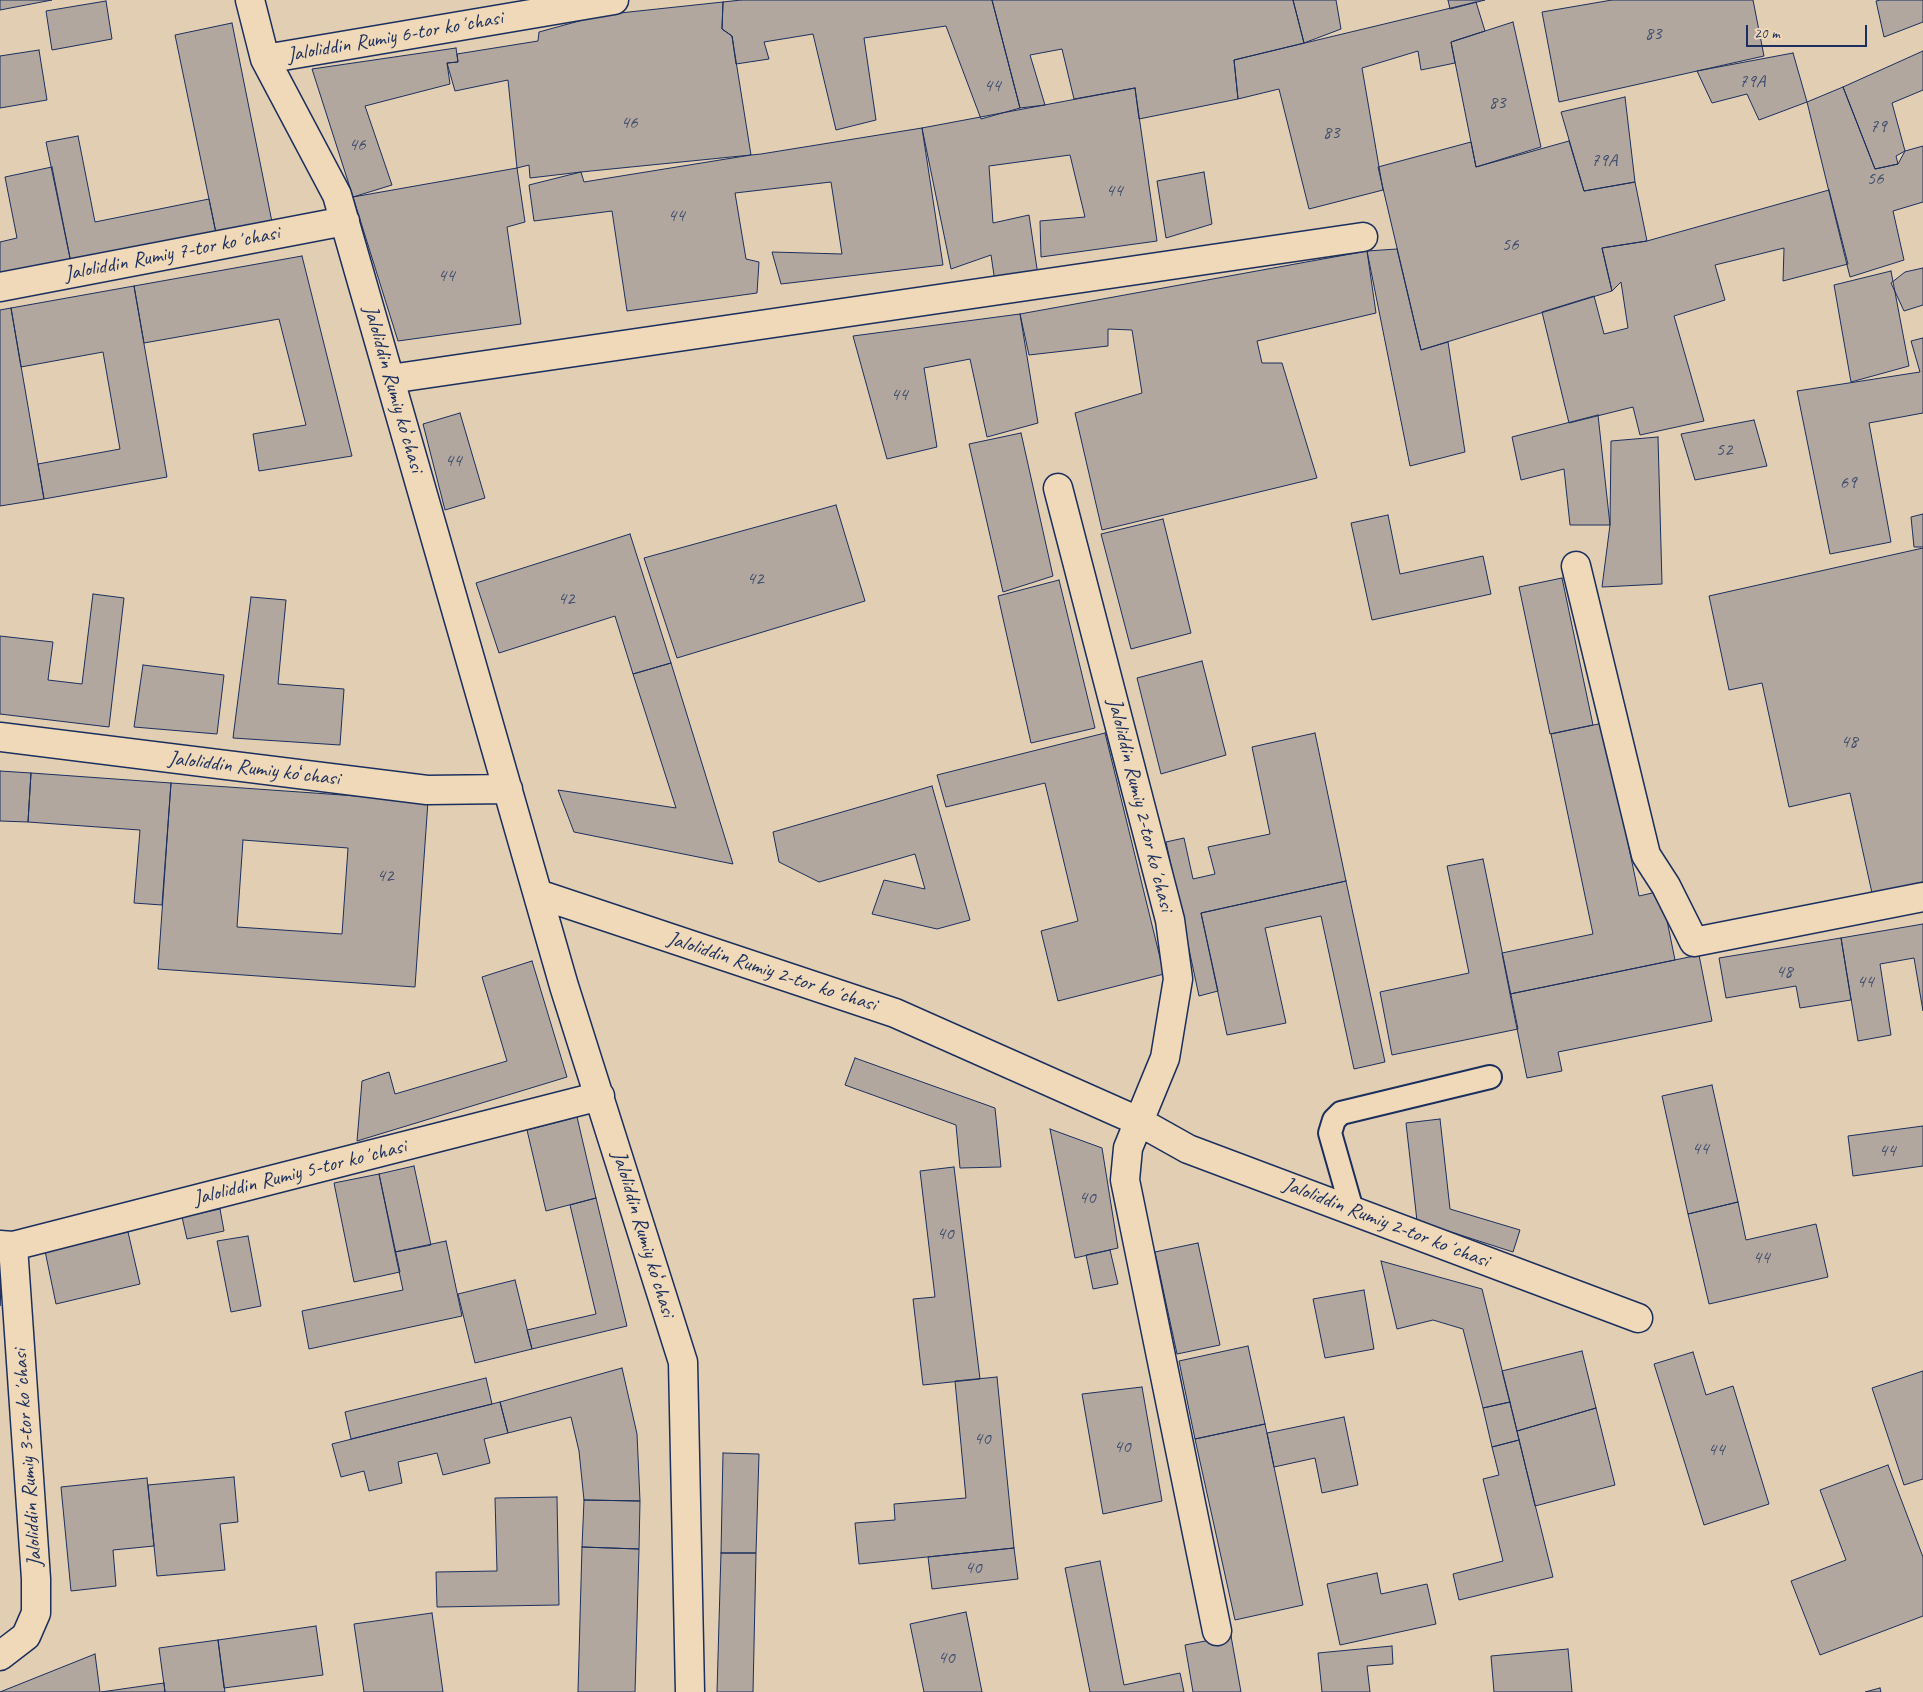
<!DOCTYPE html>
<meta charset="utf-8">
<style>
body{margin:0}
#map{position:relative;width:1923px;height:1692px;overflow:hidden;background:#e2cfb3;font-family:Caveat,sans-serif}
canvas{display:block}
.scale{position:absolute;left:1746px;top:25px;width:121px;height:22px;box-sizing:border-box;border:2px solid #1b2f5e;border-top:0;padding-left:6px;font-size:15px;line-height:18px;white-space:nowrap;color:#1b2f5e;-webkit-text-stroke:4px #efd9b8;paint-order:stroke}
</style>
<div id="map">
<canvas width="1923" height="1692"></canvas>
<div class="scale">20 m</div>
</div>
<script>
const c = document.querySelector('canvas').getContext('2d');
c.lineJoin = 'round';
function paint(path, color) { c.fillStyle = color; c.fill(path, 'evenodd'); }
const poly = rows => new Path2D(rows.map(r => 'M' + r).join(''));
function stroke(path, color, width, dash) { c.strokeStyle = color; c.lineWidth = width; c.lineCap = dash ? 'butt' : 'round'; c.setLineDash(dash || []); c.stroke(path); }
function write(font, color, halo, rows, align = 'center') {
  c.font = font + ' Caveat,sans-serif'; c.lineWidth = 4.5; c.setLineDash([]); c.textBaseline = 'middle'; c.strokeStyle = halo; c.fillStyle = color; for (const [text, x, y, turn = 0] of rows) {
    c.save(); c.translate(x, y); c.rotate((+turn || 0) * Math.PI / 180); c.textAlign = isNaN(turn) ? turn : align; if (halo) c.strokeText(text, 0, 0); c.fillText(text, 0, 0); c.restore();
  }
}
const building = poly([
 [0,0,52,0,0,10,0,0],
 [741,0,992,0,1020,108,981,119,946,26,864,38,876,120,836,130,813,34,764,42,769,59,736,64,732,36,722,29,723,2,741,0],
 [992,0,1293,0,1304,43,1234,60,1238,99,1139,119,1135,88,1074,99,1062,49,1030,55,1045,105,1020,108,992,0],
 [1293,0,1336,0,1341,29,1304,43,1293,0],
 [1448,0,1485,0,1450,9,1448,0],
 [1612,0,1753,0,1764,56,1559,102,1542,12,1612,0],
 [1880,0,1923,0,1923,22,1884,37,1876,1,1880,0],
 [106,1,112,39,52,50,46,11,106,1],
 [723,2,722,29,732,36,751,155,584,182,581,172,530,178,529,165,517,168,508,80,455,91,447,63,458,62,457,54,538,41,539,32,601,15,723,2],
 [1476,2,1485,31,1451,42,1455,63,1421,70,1418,51,1362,68,1383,190,1309,209,1279,89,1238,99,1234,60,1476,2],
 [1513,22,1541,147,1476,167,1451,42,1513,22],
 [232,23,272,222,216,233,175,35,232,23],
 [456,48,458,62,447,63,450,84,365,106,392,185,353,197,312,69,456,48],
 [39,50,47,100,0,108,0,56,39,50],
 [1923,51,1923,90,1892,103,1905,151,1896,156,1898,164,1875,169,1843,87,1923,51],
 [1793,53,1807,102,1759,120,1747,94,1712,103,1697,71,1793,53],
 [1843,87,1875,169,1898,164,1905,151,1923,146,1923,202,1893,211,1904,260,1850,277,1807,102,1843,87],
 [1135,88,1157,241,1041,257,1040,221,1085,217,1070,155,989,166,993,223,1029,215,1039,282,995,282,991,255,951,269,922,128,1135,88],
 [1625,97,1635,182,1584,191,1561,112,1625,97],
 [922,128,943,265,781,284,772,252,842,254,831,182,735,193,746,259,759,262,757,293,627,311,612,211,534,221,529,185,581,172,761,154,922,128],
 [78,136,95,222,209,199,216,233,71,263,46,142,78,136],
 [1569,141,1584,191,1635,182,1647,241,1602,248,1612,291,1421,350,1378,167,1471,142,1476,167,1569,141],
 [52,167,71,263,0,278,0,242,17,238,5,177,52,167],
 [517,168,525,222,507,227,521,324,398,341,353,197,517,168],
 [1204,172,1212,224,1166,238,1157,181,1204,172],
 [1829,190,1848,264,1783,281,1784,248,1715,265,1725,300,1674,316,1704,421,1640,435,1633,407,1569,423,1542,312,1594,296,1604,334,1628,328,1621,282,1612,291,1602,248,1647,241,1829,190],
 [1397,249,1421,350,1448,342,1465,452,1410,466,1367,251,1397,249],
 [1367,251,1376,313,1257,341,1262,363,1282,363,1317,478,1102,530,1075,413,1142,393,1132,330,1108,329,1108,346,1029,355,1020,314,1367,251],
 [302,256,352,456,259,471,253,434,306,425,279,319,144,343,134,286,302,256],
 [1923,268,1923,305,1904,311,1891,283,1905,272,1923,268],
 [1891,271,1909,366,1851,382,1834,285,1891,271],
 [134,286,167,477,44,499,38,464,120,449,103,352,21,367,11,308,134,286],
 [11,308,44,499,0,506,0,310,11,308],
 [1020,314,1038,423,987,437,970,359,924,368,937,447,887,459,853,336,1020,314],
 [1923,338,1923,413,1869,423,1891,542,1830,554,1797,391,1920,372,1911,341,1923,338],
 [460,413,485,498,445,510,423,424,460,413],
 [1598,415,1610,525,1570,525,1564,469,1521,480,1512,437,1598,415],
 [1754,420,1767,466,1695,480,1681,434,1754,420],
 [1021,433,1053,576,1003,592,969,444,1021,433],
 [1658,437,1662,584,1602,587,1610,525,1611,441,1658,437],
 [836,505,865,601,677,658,644,558,836,505],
 [1923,514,1923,547,1914,547,1911,517,1923,514],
 [1388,515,1400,574,1483,556,1491,594,1372,620,1351,523,1388,515],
 [1163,519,1191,633,1131,649,1101,534,1163,519],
 [630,534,671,663,633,674,615,616,499,653,476,583,630,534],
 [1923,548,1923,882,1872,893,1850,793,1789,807,1762,683,1729,690,1709,596,1923,548],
 [1562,578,1593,725,1550,734,1519,587,1562,578],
 [1059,580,1095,728,1031,743,998,596,1059,580],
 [93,594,124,598,109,727,0,714,0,636,53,642,48,680,82,684,93,594],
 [251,597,286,600,278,684,344,689,340,745,233,738,251,597],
 [1202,661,1226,755,1161,774,1137,678,1202,661],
 [671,663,733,864,574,832,558,790,676,808,633,674,671,663],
 [143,665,224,675,217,734,134,727,143,665],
 [1603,723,1639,896,1661,891,1675,960,1510,994,1502,953,1593,934,1551,734,1603,723],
 [1105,733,1164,974,1058,1001,1041,931,1078,921,1045,783,946,807,937,775,1105,733],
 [1315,733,1346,881,1201,913,1218,991,1199,996,1166,842,1184,838,1193,879,1215,874,1208,847,1270,834,1252,747,1315,733],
 [0,771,31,773,28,822,0,821,0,771],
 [31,773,171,783,162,905,134,903,140,830,28,822,31,773],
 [171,783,428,801,415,987,158,969,171,783],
 [243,840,348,848,342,934,237,927,243,840],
 [932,786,970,920,937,929,872,914,884,880,925,889,915,854,819,882,779,862,773,832,932,786],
 [1483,859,1518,1029,1392,1055,1380,992,1469,973,1447,866,1483,859],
 [1346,881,1385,1062,1354,1069,1321,916,1265,928,1286,1023,1227,1035,1201,913,1346,881],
 [1923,924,1923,1011,1914,958,1880,964,1891,1035,1858,1041,1841,938,1923,924],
 [1841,938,1851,1000,1800,1008,1796,986,1726,998,1719,958,1841,938],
 [1699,955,1712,1021,1558,1052,1562,1071,1527,1078,1510,994,1699,955],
 [532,961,567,1077,357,1141,362,1081,389,1072,395,1094,507,1061,482,977,532,961],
 [855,1058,995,1108,1001,1167,960,1168,956,1125,845,1085,855,1058],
 [1712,1085,1738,1202,1688,1214,1662,1096,1712,1085],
 [577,1117,596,1198,546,1211,527,1130,577,1117],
 [1440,1119,1450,1209,1520,1230,1513,1252,1417,1221,1406,1123,1440,1119],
 [1923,1126,1923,1166,1853,1176,1848,1136,1923,1126],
 [1050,1129,1102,1148,1118,1248,1075,1258,1050,1129],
 [414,1166,431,1245,395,1252,379,1174,414,1166],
 [954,1167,980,1379,923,1385,913,1299,935,1297,920,1171,954,1167],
 [379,1174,400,1272,354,1282,334,1183,379,1174],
 [596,1198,627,1326,532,1349,527,1330,596,1314,570,1205,596,1198],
 [1738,1202,1746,1240,1816,1224,1828,1277,1709,1304,1688,1214,1738,1202],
 [220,1209,224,1231,187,1239,182,1217,220,1209],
 [128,1232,140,1284,56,1304,45,1251,128,1232],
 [248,1236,261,1306,231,1312,217,1241,248,1236],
 [446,1241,462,1316,309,1349,302,1311,403,1290,395,1252,446,1241],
 [1198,1243,1220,1345,1177,1354,1155,1252,1198,1243],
 [1110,1250,1118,1284,1093,1289,1086,1255,1110,1250],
 [1381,1261,1482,1289,1510,1402,1483,1408,1463,1329,1433,1320,1397,1329,1381,1261],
 [0,1268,2,1269,0,1306,0,1268],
 [515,1280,532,1349,475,1363,458,1294,515,1280],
 [1364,1290,1374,1349,1325,1358,1313,1299,1364,1290],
 [1248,1346,1265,1424,1195,1439,1179,1361,1248,1346],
 [1582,1351,1596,1408,1517,1431,1502,1371,1582,1351],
 [1693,1352,1706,1395,1733,1386,1769,1504,1704,1525,1654,1364,1693,1352],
 [622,1368,637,1434,640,1501,584,1500,579,1451,571,1417,508,1433,500,1402,622,1368],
 [1923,1371,1923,1479,1904,1485,1872,1388,1923,1371],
 [997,1377,1014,1548,859,1564,855,1523,895,1520,894,1504,966,1498,955,1381,997,1377],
 [486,1378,492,1404,351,1439,345,1412,486,1378],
 [1142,1387,1162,1501,1103,1514,1082,1394,1142,1387],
 [500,1402,508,1433,484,1439,490,1463,443,1475,437,1453,398,1462,402,1483,369,1491,364,1471,341,1477,332,1444,500,1402],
 [1510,1402,1519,1440,1492,1447,1483,1408,1510,1402],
 [1596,1408,1615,1485,1535,1506,1517,1431,1596,1408],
 [1344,1417,1358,1485,1322,1493,1315,1458,1274,1467,1267,1433,1344,1417],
 [1265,1424,1303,1605,1235,1620,1195,1439,1265,1424],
 [1519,1440,1553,1577,1459,1600,1453,1574,1503,1561,1483,1479,1499,1475,1492,1447,1519,1440],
 [723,1453,759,1454,756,1553,721,1553,723,1453],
 [1888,1465,1923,1557,1923,1616,1820,1655,1791,1581,1846,1560,1820,1490,1888,1465],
 [234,1477,238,1522,220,1524,225,1570,157,1576,148,1485,234,1477],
 [147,1478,154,1546,113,1550,116,1586,71,1591,61,1487,147,1478],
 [557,1497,559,1605,437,1607,436,1572,497,1571,495,1498,557,1497],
 [584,1500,640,1501,639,1549,582,1547,584,1500],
 [582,1547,639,1549,635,1692,578,1692,582,1547],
 [1014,1548,1018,1579,932,1589,928,1557,1014,1548],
 [721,1553,756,1553,753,1692,717,1692,721,1553],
 [1100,1561,1124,1685,1180,1673,1184,1692,1090,1692,1065,1568,1100,1561],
 [1377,1573,1381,1594,1427,1584,1436,1624,1340,1645,1327,1584,1377,1573],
 [966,1612,982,1692,924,1692,910,1624,966,1612],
 [432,1613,443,1692,364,1692,354,1624,432,1613],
 [316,1626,323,1675,224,1688,218,1640,316,1626],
 [1231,1636,1241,1692,1193,1692,1185,1645,1231,1636],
 [218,1640,225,1692,165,1692,159,1648,218,1640],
 [1392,1646,1393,1664,1367,1666,1370,1692,1322,1692,1318,1653,1392,1646],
 [1568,1649,1572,1692,1494,1692,1491,1656,1568,1649],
 [95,1654,100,1692,0,1692,95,1654],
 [164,1683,165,1692,101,1692,164,1683],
 [1880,1688,1881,1692,1865,1692,1880,1688]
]);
paint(building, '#b1a79e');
stroke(building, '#1b2f5e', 1);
const service = poly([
 [1352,1210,1330,1133,1334,1120,1341,1113,1490,1077]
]);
const minor = poly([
 [250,0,265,59,337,195,564,986,683,1362,690,1692],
 [265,59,614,0],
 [0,287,345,221],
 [390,379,1363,237],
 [1058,488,1170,920,1178,979,1165,1058,1128,1148,1125,1180,1217,1631],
 [1576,566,1646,855,1666,886,1694,942,1923,897],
 [0,737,427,790,508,789],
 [538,894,895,1013,1138,1121,1188,1149,1638,1318],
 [0,1245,13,1246,600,1096],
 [0,1656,26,1636,36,1613,36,1579,13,1246]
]);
stroke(service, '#1b2f5e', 26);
stroke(minor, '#1b2f5e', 31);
stroke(service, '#efd9b8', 22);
stroke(minor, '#efd9b8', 28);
write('19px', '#404d6e', null, [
 ["83",1653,34],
 ["79А",1752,82],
 ["44",992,86],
 ["83",1497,103],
 ["46",629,123],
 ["79",1878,127],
 ["83",1331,133],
 ["46",357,145],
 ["79А",1604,161],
 ["56",1875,179],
 ["44",1114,191],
 ["44",676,216],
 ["56",1510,245],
 ["44",446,276],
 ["44",899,395],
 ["52",1724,450],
 ["44",453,461],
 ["69",1848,483],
 ["42",755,579],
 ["42",566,599],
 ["48",1849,742],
 ["42",385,876],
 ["48",1784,972],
 ["44",1865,982],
 ["44",1700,1149],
 ["44",1887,1151],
 ["40",1087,1198],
 ["40",945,1234],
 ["44",1761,1258],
 ["40",982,1439],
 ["40",1122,1447],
 ["44",1716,1450],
 ["40",973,1568],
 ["40",946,1658]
]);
write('21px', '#1b2f5e', '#efd9b8', [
 ["Jaloliddin Rumiy 6-tor koʼchasi",395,37,-10],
 ["Jaloliddin Rumiy 7-tor koʼchasi",172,254,-11],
 ["Jaloliddin Rumiy koʻchasi",393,389,74],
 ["Jaloliddin Rumiy koʻchasi",254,769,7],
 ["Jaloliddin Rumiy 2-tor koʼchasi",1140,805,76],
 ["Jaloliddin Rumiy 2-tor koʼchasi",772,972,18],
 ["Jaloliddin Rumiy 5-tor koʼchasi",300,1173,-14],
 ["Jaloliddin Rumiy 2-tor koʼchasi",1386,1223,21],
 ["Jaloliddin Rumiy koʻchasi",643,1234,73],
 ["Jaloliddin Rumiy 3-tor koʼchasi",28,1458,-94]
]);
</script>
